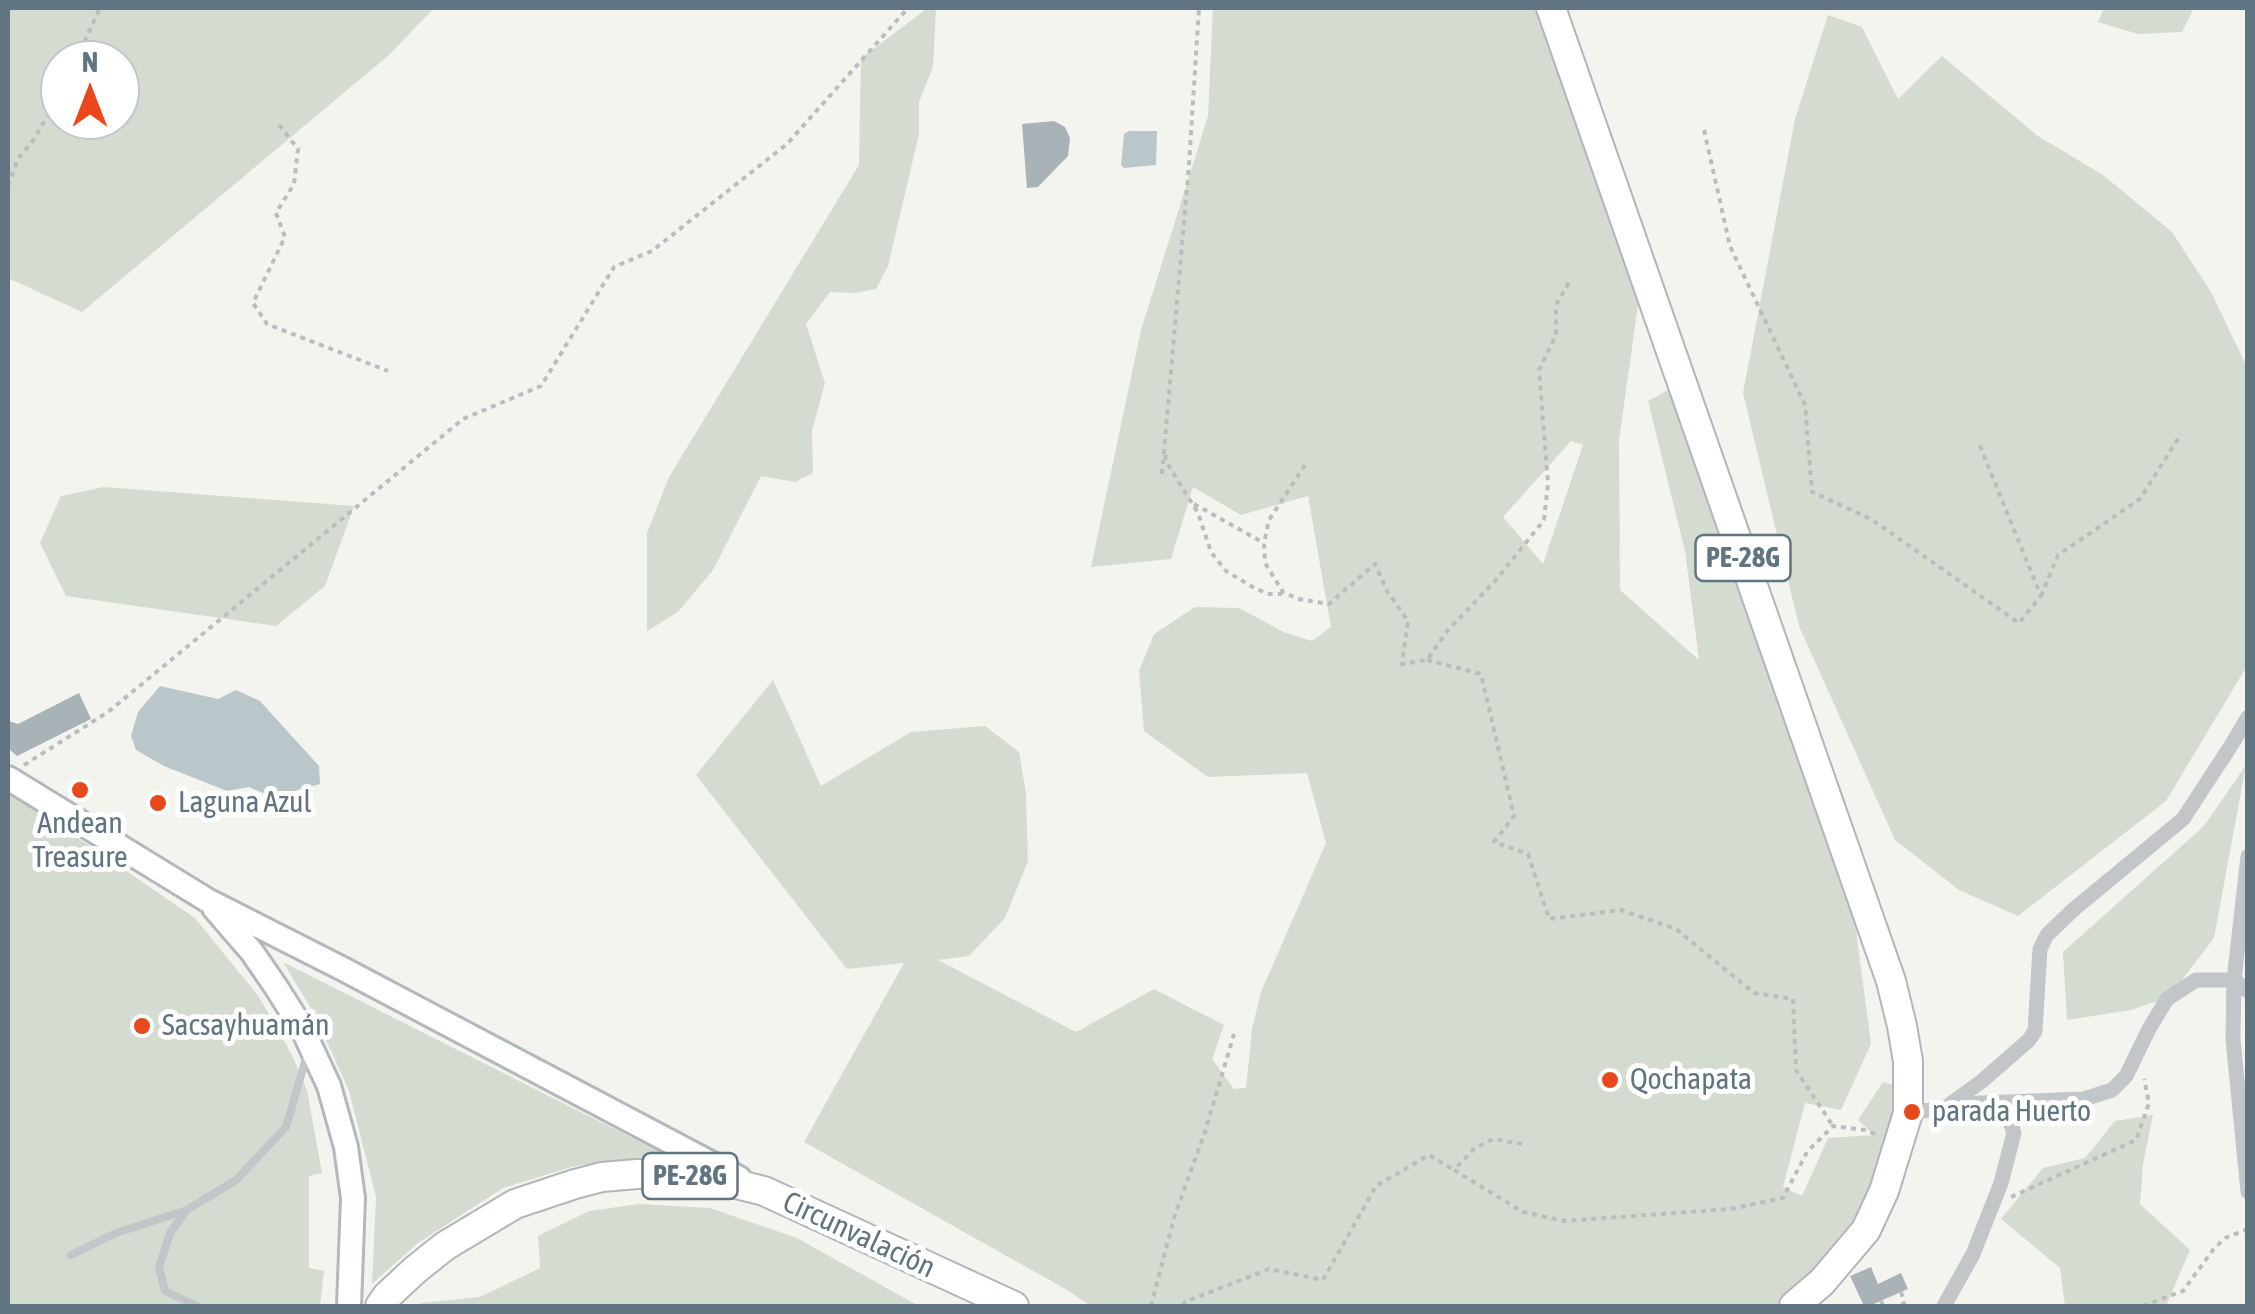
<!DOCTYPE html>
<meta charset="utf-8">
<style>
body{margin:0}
#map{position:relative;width:2255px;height:1314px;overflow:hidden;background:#f4f4ef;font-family:"Asap Condensed",sans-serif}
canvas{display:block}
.frame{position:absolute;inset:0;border:10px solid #617481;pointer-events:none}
.north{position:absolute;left:40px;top:40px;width:100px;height:100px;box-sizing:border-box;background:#fff;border:2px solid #c0c7cd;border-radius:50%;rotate:0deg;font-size:28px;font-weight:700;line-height:40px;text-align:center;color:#617481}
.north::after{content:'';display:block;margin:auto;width:35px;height:45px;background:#e8481b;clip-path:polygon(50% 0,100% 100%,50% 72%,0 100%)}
</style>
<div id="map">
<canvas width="2255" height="1314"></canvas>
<div class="frame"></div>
<div class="north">N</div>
</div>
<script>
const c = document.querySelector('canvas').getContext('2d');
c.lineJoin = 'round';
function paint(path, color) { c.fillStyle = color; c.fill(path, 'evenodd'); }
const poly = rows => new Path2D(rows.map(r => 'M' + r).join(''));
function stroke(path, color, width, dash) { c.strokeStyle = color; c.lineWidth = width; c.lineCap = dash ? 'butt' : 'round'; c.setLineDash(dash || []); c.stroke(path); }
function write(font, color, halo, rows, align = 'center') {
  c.font = font + ' "Asap Condensed",sans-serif'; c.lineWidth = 10; c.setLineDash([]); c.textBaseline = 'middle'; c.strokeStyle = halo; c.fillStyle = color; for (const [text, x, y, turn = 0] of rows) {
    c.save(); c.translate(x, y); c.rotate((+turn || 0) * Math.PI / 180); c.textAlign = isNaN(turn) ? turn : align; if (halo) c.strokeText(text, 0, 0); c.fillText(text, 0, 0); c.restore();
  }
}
paint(poly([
 [8,8,434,8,389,55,82,312,8,278],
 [60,60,120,60,120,120,60,120],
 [928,8,936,8,933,67,919,102,919,134,888,266,876,289,853,293,830,292,806,324,825,383,812,431,813,473,795,482,761,476,713,570,678,612,647,631,647,533,669,477,859,165,861,58],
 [1213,8,1542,8,1639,298,1619,440,1620,590,1699,660,1685,551,1648,401,1670,389,1851,892,1871,1044,1841,1110,1805,1103,1783,1187,1802,1196,1828,1138,1874,1135,1858,1120,1883,1082,1901,1087,1888,1163,1845,1245,1779,1306,1091,1306,1067,1290,804,1142,904,963,847,969,696,775,773,680,821,786,911,732,985,726,1019,752,1026,793,1028,861,1005,918,969,956,938,960,1076,1032,1154,989,1224,1025,1212,1059,1234,1089,1246,1088,1252,1029,1261,992,1326,843,1307,773,1208,777,1144,731,1139,671,1154,634,1195,607,1239,608,1284,632,1312,641,1331,627,1308,496,1241,515,1193,487,1171,559,1091,567,1141,330,1208,116],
 [1571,441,1583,445,1543,564,1503,517],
 [2104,8,2194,8,2182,32,2138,34,2098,22],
 [1828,15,1862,27,1898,99,1942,56,2038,136,2103,175,2172,232,2211,292,2247,367,2247,666,2166,801,2018,916,1959,890,1895,840,1799,626,1743,393,1795,119],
 [104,487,354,506,325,586,276,626,66,596,40,543,61,496],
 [2246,765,2214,938,2169,997,2131,1010,2067,1020,2063,952,2204,826],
 [8,793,34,808,195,918,259,997,292,1055,307,1090,322,1173,309,1176,309,1268,324,1271,320,1306,8,1306],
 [283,962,670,1157,575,1166,503,1188,418,1243,372,1284,376,1197,349,1091,315,1015],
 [2153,1115,2143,1164,2140,1204,2190,1250,2166,1306,2065,1306,2060,1268,2001,1219,2043,1168,2085,1158,2115,1121],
 [639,1204,710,1208,797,1238,919,1306,417,1306,421,1303,480,1297,540,1268,538,1236,589,1211]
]), '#d4dbd0');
paint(poly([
 [1129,131,1157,131,1156,165,1124,168,1121,165,1124,134],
 [160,686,218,699,236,690,260,701,319,766,320,784,272,797,249,787,227,791,164,766,136,750,131,736,138,712]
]), '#b9c6ca');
paint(poly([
 [1054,121,1065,127,1070,138,1068,156,1038,187,1027,188,1022,124],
 [79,693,91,719,17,756,8,748,8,721,18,724],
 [1871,1267,1878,1284,1901,1273,1908,1289,1869,1306,1864,1306,1850,1276]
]), '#a9b2b6');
const secondary = poly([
 [8,778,207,900,343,969,739,1178],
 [214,908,252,952,276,987,302,1028,329,1086,346,1147,353,1198,349,1306]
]);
const highway = poly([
 [1551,8,1891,981,1902,1026,1908,1061,1908,1113,1884,1191,1866,1230,1822,1282,1794,1306],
 [380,1306,387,1296,415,1270,445,1246,515,1204,575,1184,602,1177,637,1174,670,1174,720,1180,764,1191,1014,1306]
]);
stroke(secondary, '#b2b8bc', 28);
stroke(highway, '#b3b6b9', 32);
stroke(poly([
 [76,60,100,8],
 [279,125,298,149,294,184,276,213,285,237,253,303,267,324,388,371],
 [1704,130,1730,246,1805,405,1812,492,1871,519,2019,623,2041,596,1978,441],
 [8,186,18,159,34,139,60,94],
 [1165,455,1167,463,1198,513,1211,552,1226,571,1256,589,1269,594,1282,594],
 [1305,465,1269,520,1264,543,1265,563,1283,592,1298,599,1329,604,1375,564,1387,591,1408,621,1402,664,1427,660,1448,630,1496,580,1544,520,1548,484,1539,370,1556,335,1556,305,1571,279],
 [1162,474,1189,165,1199,8],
 [1194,504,1264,543],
 [2041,596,2058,555,2140,499,2181,434],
 [1427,660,1481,674,1514,816,1494,842,1528,854,1549,919,1621,910,1676,929,1754,993,1793,999,1796,1070,1833,1126],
 [24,765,108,712,463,419,541,386,614,267,652,251,787,144,908,8],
 [1522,1144,1493,1139,1474,1149,1454,1170,1523,1212,1564,1221,1731,1209,1783,1198,1807,1152,1833,1126,1865,1130,1878,1135],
 [2011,1197,2136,1140,2149,1103,2144,1079],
 [1901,1292,1904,1302,1902,1306],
 [1881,1301,1883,1306],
 [1151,1306,1174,1218,1205,1132,1234,1034],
 [1183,1306,1185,1302,1269,1269,1323,1280,1376,1186,1429,1155,1454,1170],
 [2143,1306,2183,1291,2213,1250,2225,1238,2248,1229]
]), '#babcbe', 4, [5, 5]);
stroke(poly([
 [187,1210,170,1233,159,1267,165,1291,197,1306],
 [71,1255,116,1233,187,1210,236,1180,286,1127,307,1055]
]), '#c3c6c9', 8);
stroke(poly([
 [2248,856,2234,980,2233,1039,2248,1192],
 [1945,1108,1982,1081,2029,1040,2035,1031,2040,949,2047,935,2073,910,2183,819,2232,744,2248,717],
 [1908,1113,1980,1103,2084,1099,2112,1090,2126,1076,2149,1029,2167,999,2196,980,2234,980,2248,991],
 [1944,1306,1973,1254,2001,1183,2014,1133,2009,1119,2000,1109,1989,1106]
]), '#c3c6c9', 15);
stroke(secondary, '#fff', 22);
stroke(highway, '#fff', 28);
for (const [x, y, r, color] of [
 [80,790,10,"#e8481b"],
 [158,803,10,"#e8481b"],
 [142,1026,10,"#e8481b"],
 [1610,1080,10,"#e8481b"],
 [1912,1112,10,"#e8481b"]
]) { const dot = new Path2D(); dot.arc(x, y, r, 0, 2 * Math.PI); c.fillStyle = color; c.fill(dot); stroke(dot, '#fff', 4); }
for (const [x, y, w] of [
 [1743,558,95],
 [690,1176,95]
]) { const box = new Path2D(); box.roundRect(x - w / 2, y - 23, w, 46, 8); c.fillStyle = '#fff'; c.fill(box); stroke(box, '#617481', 2.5); }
write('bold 28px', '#617481', null, [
 ["PE-28G",1743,558],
 ["PE-28G",690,1176]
]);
write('30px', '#617481', '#fff', [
 ["Laguna Azul",178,803],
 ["Andean",80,824,"center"],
 ["Treasure",80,858,"center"],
 ["Sacsayhuamán",162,1026],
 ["Qochapata",1630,1080],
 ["parada Huerto",1932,1112]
], 'left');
write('30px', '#617481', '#fff', [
 ["Circunvalación",859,1235,25]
]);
</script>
